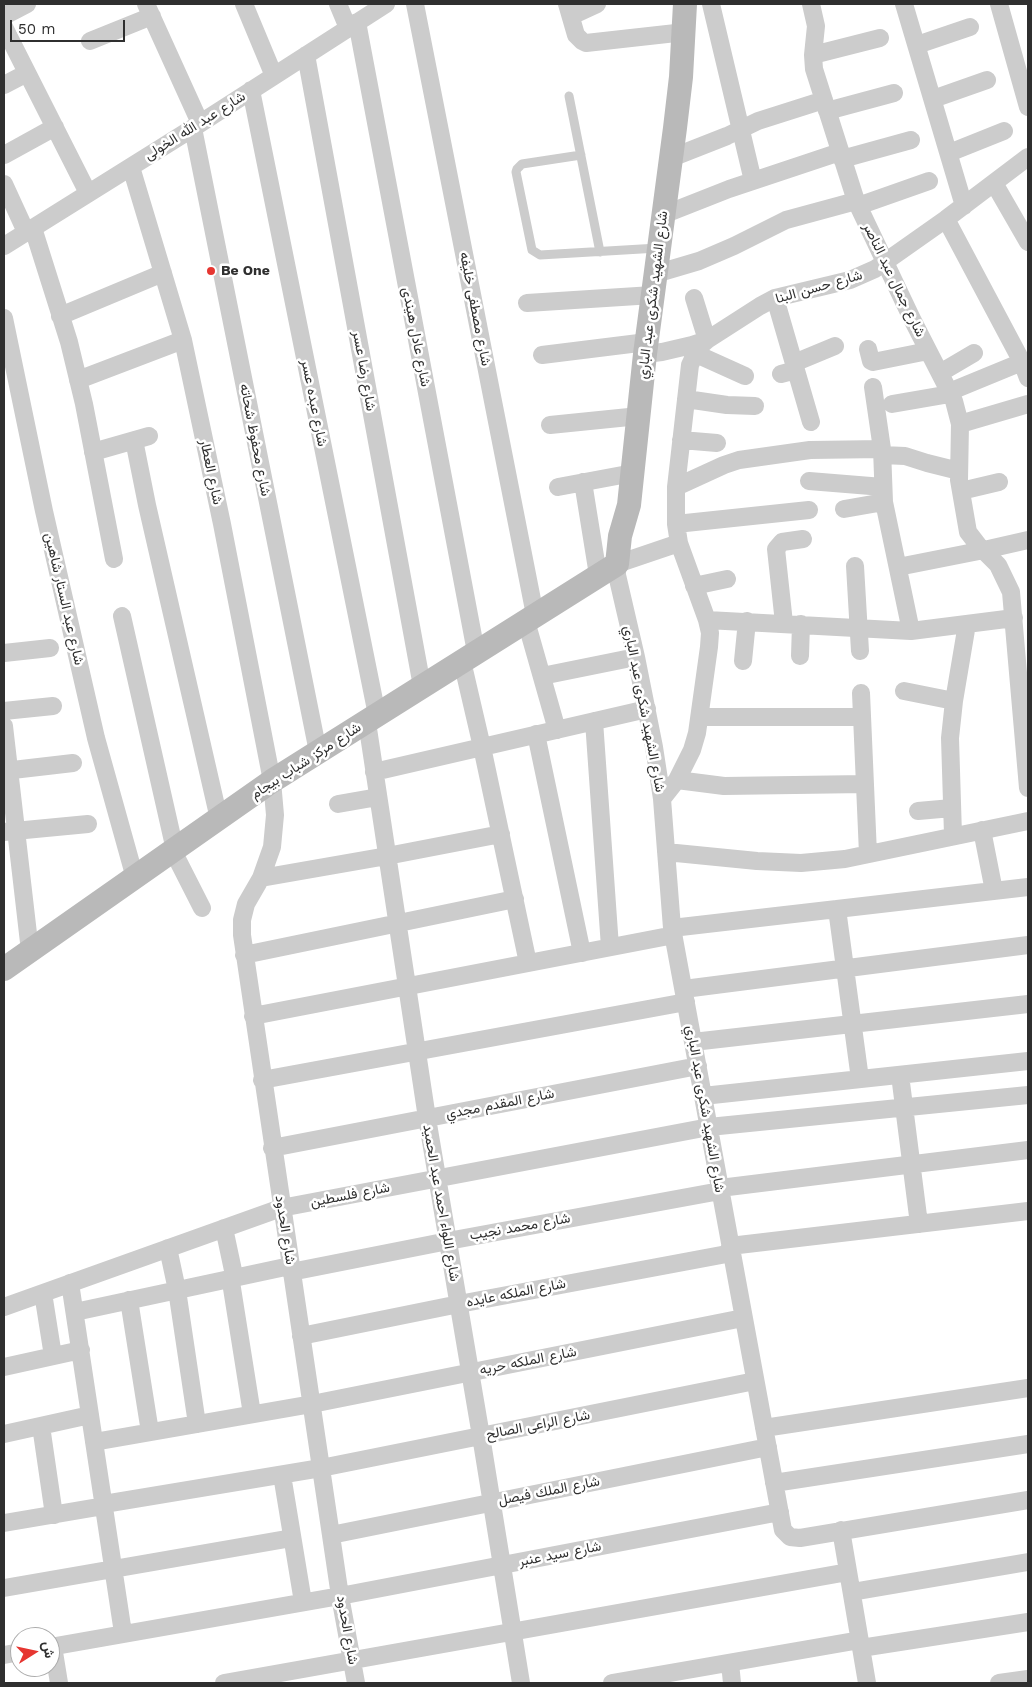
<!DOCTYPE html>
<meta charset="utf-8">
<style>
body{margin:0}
#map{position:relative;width:1032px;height:1687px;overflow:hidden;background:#fff;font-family:"Work Sans",Vazirmatn,sans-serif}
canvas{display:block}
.frame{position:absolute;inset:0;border:5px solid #2f2f2f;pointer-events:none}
.north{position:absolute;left:10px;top:1627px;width:50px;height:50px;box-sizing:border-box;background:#fff;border:1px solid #acacac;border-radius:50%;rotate:80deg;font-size:14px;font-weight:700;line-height:20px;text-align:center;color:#2f2f2f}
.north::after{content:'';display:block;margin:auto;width:18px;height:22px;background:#e63631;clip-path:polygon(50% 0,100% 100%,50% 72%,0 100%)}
.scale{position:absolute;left:10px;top:20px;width:115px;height:22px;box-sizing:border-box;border:2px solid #2f2f2f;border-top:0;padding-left:6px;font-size:15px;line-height:18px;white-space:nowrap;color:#2f2f2f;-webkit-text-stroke:4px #fff;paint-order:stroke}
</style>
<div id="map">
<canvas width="1032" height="1687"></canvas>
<div class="frame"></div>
<div class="north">ش</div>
<div class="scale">50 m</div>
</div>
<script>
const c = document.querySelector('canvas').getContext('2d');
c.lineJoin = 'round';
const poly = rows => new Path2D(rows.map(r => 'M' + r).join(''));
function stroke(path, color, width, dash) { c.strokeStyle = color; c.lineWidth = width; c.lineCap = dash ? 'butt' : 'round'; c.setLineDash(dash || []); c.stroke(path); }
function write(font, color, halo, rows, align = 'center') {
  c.font = font + ' "Work Sans",Vazirmatn,sans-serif'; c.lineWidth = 5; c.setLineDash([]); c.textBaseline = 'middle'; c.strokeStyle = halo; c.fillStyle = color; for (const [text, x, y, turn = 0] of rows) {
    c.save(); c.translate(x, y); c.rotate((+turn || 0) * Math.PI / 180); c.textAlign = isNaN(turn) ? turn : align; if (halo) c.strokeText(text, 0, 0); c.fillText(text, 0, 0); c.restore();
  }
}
stroke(poly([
 [569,96,600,252],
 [581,155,522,164,517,169,516,172,532,250,540,255,658,248]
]), '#ccc', 9);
stroke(poly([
 [146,4,200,123],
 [244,4,274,76],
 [338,4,348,28],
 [415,4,535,615],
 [567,4,576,35,582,41,586,43,685,32],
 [711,4,753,181],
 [811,4,816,26,813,55,814,69,856,201,912,319,954,401,960,424,959,480,968,532,978,545,998,565,1011,592,1028,788],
 [904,4,964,206],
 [999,4,1028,107],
 [4,16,27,4],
 [571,16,597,4],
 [357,22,476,652],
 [4,27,88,193],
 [90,41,152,16],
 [917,45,970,27],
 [306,55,422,686],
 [813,55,880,38],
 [4,85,27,73],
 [251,90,377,715],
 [933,99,987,80],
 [827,111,894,93],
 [193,128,318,752],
 [949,153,1004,131],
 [4,155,55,127],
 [671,158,727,136,758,121,824,100],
 [842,159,911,140],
 [131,167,183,340,222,524,272,781,275,815,272,847,261,878,246,904,242,920,242,935,321,1468,340,1596,356,1683],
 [994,183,1028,242],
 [4,184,26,232],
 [858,206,929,181],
 [663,215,729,189,840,152],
 [946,219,1022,362,1028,378],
 [33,228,69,342,84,404,114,559],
 [4,246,193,128,386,4],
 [655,274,699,261,734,246,786,220,856,201],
 [775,298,811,422],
 [527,303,653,295],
 [60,316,163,273],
 [4,318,44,511,96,738,135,878],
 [868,349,871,361,873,362,928,351],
 [694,353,745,376],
 [645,354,662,352,692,345,707,340,760,306,775,298,850,280,875,269,946,219,1028,157],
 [542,355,647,342],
 [794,363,835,346],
 [940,373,974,353],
 [781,374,796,370],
 [78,380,183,340],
 [873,387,882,449,884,502,911,631],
 [949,392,1022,362],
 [686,399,727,405,755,406],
 [892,404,950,394],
 [960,424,1028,404],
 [550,425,639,416],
 [134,440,147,505,219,819],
 [681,440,717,443],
 [93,452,149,436],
 [882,455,905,456,927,463,959,471],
 [809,481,883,487],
 [583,482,598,575],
 [558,487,633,473],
 [676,487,724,465,739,460,810,450,882,449],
 [961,491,999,482],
 [844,509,884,502],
 [676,524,809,510],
 [679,543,617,564,617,575,636,657,654,747,662,799,672,928,783,1530,790,1537,800,1538,1028,1500],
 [855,566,860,651],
 [898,567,984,550,1028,540],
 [694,586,727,579],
 [122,616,175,850],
 [707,620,911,631,1014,618],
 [526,621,557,730],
 [784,623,776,549,782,542,803,539],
 [4,653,50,648],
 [800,656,801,624],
 [462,661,482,747,528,963],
 [743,661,747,621],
 [542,676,636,657],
 [904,691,954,701],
 [861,693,868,854],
 [4,711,53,706],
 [700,717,862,717],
 [594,721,610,947],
 [367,722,427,1118,481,1436,521,1683],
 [4,726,30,951],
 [536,734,582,953],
 [4,771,73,763],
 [374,772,647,709],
 [677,780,724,786,865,784],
 [662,799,677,780,692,750,697,733,709,647,710,633,707,620,679,543,676,524,676,487,690,365,698,348,707,340,694,298],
 [338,804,378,797],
 [918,811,952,808],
 [982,830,994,891],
 [4,832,88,824],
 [953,835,950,738,954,701,967,624],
 [173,851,202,908],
 [666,852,757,861,801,863,845,859,1028,821],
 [261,878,387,856,501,834],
 [837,909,860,1079],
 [672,928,1028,887],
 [244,955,515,899],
 [684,989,1028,945],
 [253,1016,674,935],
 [693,1042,1028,1004],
 [900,1075,919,1224],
 [262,1080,686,1002],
 [703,1096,1028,1061],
 [272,1148,698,1066],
 [720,1188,1028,1150],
 [224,1228,234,1275,231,1282,252,1414],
 [730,1246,1028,1211],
 [168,1248,177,1290,197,1424],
 [291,1272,448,1241,720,1191],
 [70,1283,123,1633],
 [43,1293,53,1356],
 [129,1300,150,1432],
 [4,1307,281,1208,709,1127,1028,1095],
 [75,1312,290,1266],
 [301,1336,459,1304,732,1253],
 [4,1367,81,1350],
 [41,1426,54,1515],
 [764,1428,1028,1388],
 [4,1434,90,1415],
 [94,1442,312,1404,743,1318],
 [282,1475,303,1602],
 [774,1483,1028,1444],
 [104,1504,321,1468,755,1381],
 [4,1523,104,1506],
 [841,1530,867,1683],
 [331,1535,768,1447],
 [4,1588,292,1538],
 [852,1592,1028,1562],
 [53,1646,59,1683],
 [50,1647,340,1596,780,1512],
 [861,1648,1028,1622],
 [4,1655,20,1652],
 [730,1663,732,1683],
 [224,1683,848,1572],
 [612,1683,860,1640],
 [999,1683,1028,1679]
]), '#ccc', 18);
stroke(poly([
 [4,969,272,781,617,564,620,536,629,505,645,354,675,128,681,77,685,4]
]), '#b9b9b9', 24);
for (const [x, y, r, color] of [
 [211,271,5,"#e63631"]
]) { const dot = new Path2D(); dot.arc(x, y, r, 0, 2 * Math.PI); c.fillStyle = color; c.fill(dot); stroke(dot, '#fff', 2); }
write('14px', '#2f2f2f', '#fff', [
 ["شارع عبد الله الخولى",195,126,-32],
 ["شارع جمال عبد الناصر",894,280,64],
 ["شارع حسن البنا",819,287,-16],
 ["شارع الشهيد شكرى عبد الباري",653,295,-83],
 ["شارع مصطفى خليفه",475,309,79],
 ["شارع عادل هيندى",416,337,79],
 ["شارع رضا عسر",364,371,80],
 ["شارع عبده عسر",314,403,79],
 ["شارع محفوظ شحاته",255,440,79],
 ["شارع العطار",211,472,78],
 ["شارع عبد الستار شاهين",64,599,77],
 ["شارع الشهيد شكرى عبد الباري",644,709,79],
 ["شارع مركز شباب بيجام",306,761,-33],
 ["شارع المقدم مجدي",500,1104,-11],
 ["شارع الشهيد شكرى عبد الباري",705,1109,80],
 ["شارع فلسطين",350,1195,-11],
 ["شارع اللواء احمد عبد الحميد",441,1203,80],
 ["شارع محمد نجيب",520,1227,-10],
 ["شارع الحدود",285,1230,81],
 ["شارع الملكه عايده",516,1293,-11],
 ["شارع الملكه حريه",528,1361,-11],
 ["شارع الراعى الصالح",538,1425,-11],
 ["شارع الملك فيصل",549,1491,-11],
 ["شارع سيد عنبر",560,1554,-11],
 ["شارع الحدود",347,1630,80]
]);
write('bold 14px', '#2f2f2f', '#fff', [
 ["Be One",221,271]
], 'left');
</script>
